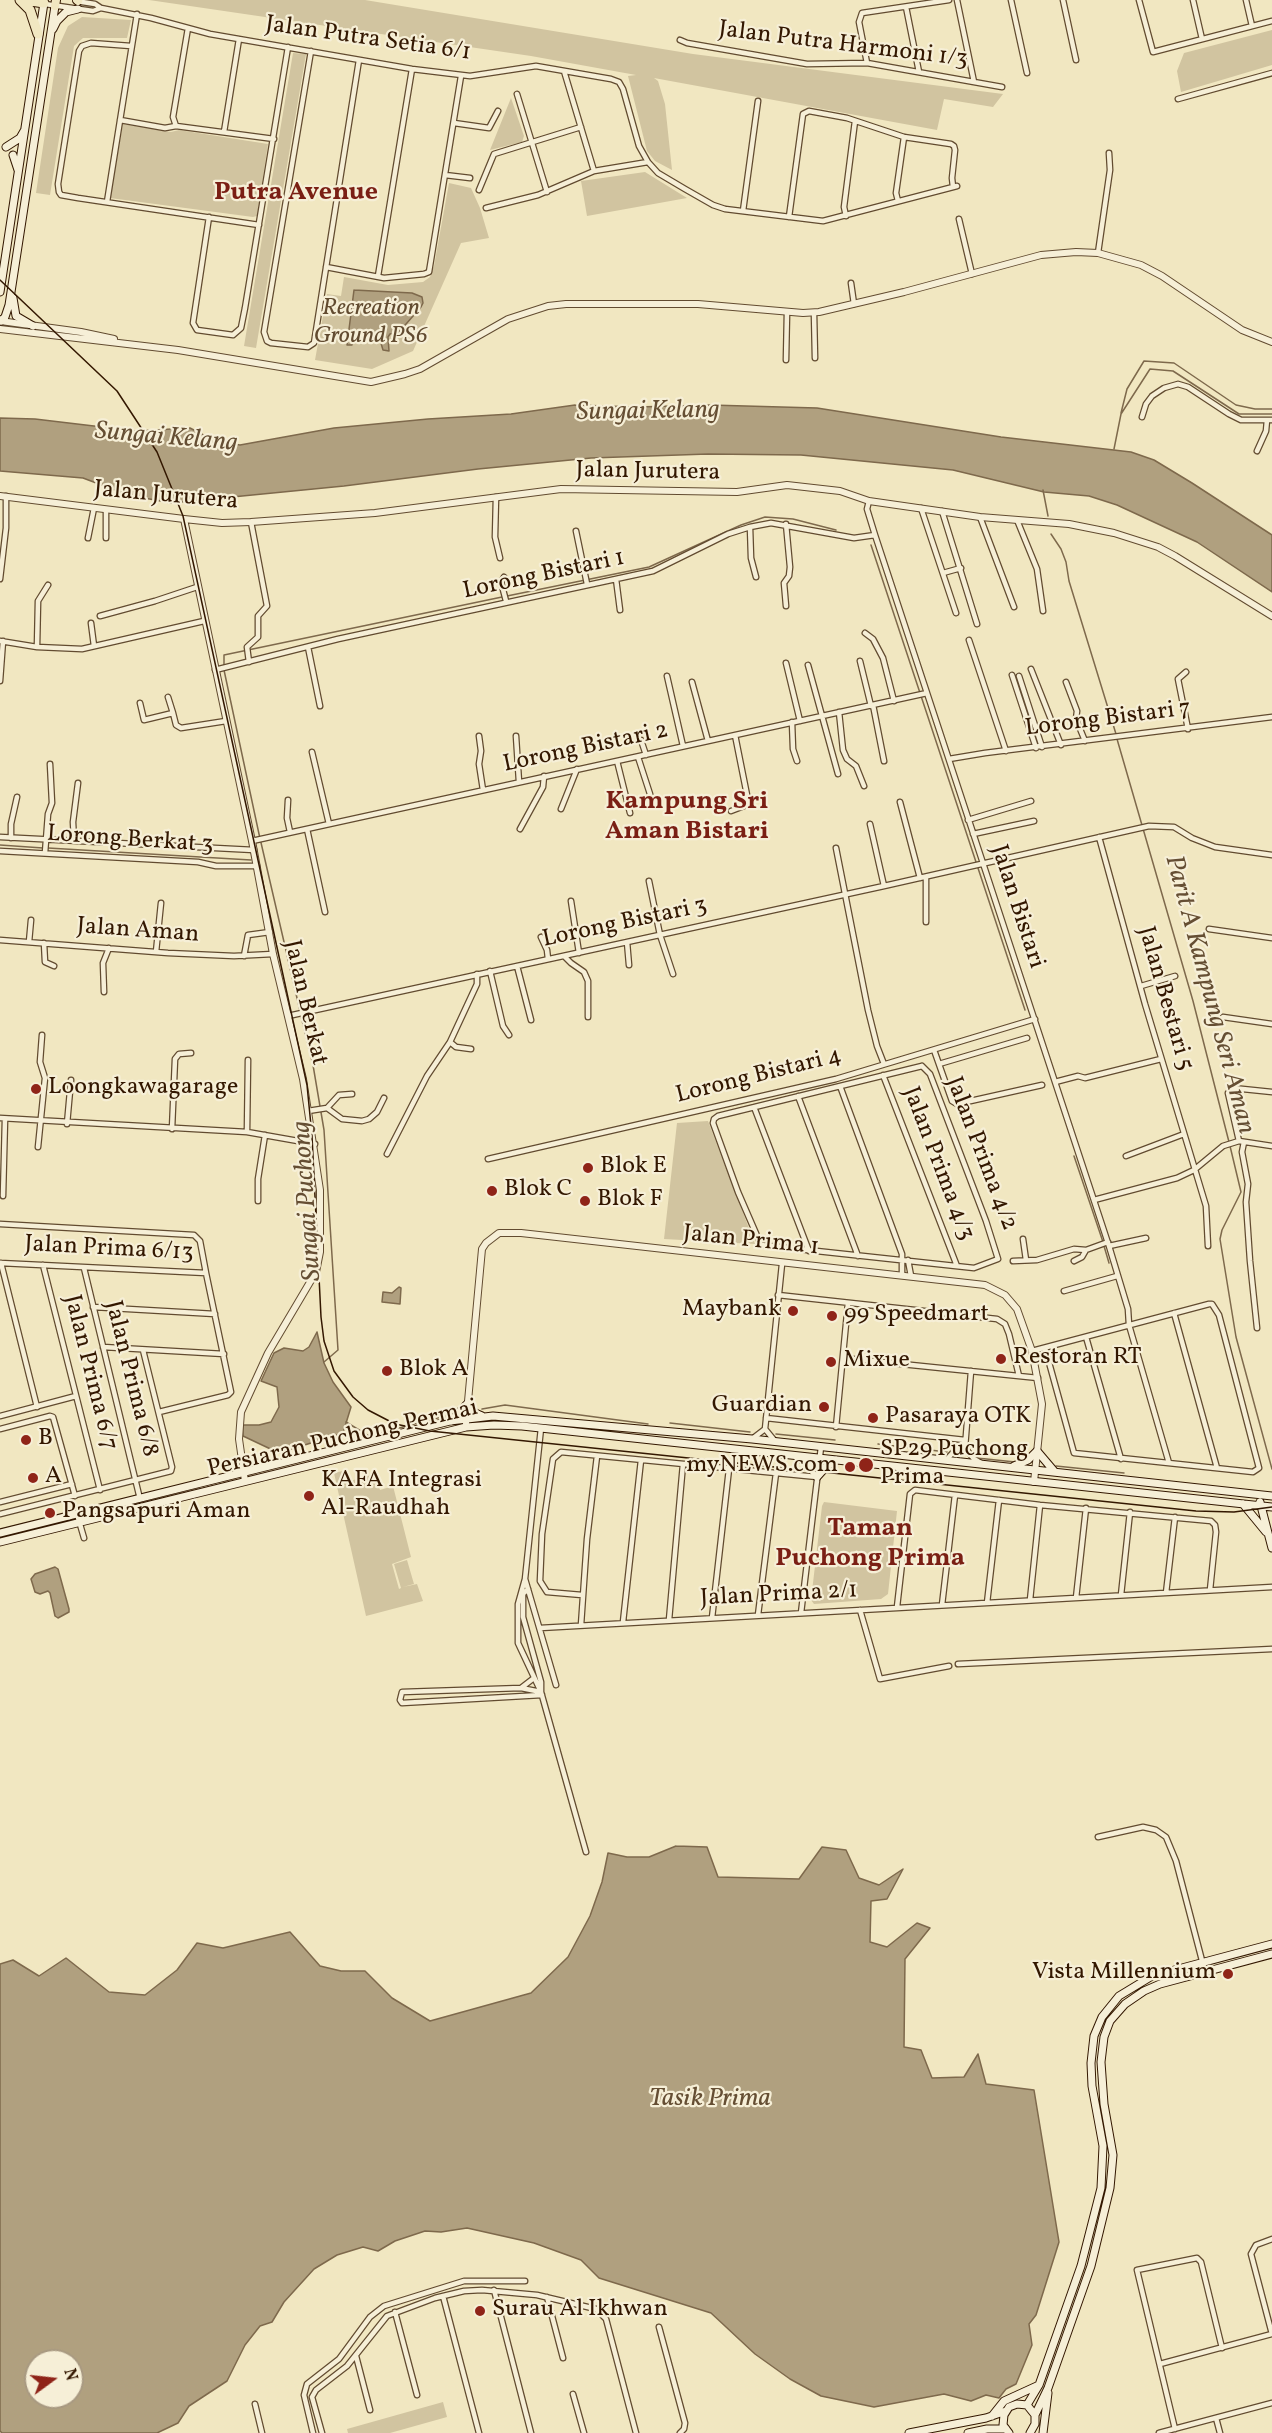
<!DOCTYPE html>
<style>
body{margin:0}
#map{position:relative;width:1272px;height:2433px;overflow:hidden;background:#f1e7c1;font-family:Vollkorn,serif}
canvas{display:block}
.north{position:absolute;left:24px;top:2349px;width:60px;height:60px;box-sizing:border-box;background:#f6efd7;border:2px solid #a89981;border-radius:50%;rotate:75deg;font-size:16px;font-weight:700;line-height:24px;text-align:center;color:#331700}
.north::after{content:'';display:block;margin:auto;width:21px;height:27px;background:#8f2418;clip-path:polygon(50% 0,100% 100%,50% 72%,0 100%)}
</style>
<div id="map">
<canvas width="1272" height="2433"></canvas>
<div class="north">N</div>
</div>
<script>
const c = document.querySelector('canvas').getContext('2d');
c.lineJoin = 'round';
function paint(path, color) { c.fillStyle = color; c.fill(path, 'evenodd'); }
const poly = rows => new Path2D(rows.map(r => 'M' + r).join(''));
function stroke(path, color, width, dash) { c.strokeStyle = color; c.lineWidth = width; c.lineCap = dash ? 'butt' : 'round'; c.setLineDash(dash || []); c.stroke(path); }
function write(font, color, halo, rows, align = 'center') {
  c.font = font + ' Vollkorn,serif'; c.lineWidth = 4.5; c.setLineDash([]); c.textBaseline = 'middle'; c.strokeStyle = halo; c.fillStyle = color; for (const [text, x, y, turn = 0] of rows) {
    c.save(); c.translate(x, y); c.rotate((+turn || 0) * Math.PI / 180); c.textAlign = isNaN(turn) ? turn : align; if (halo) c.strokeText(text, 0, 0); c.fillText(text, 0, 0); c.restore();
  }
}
paint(poly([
 [149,0,365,0,693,54,1003,94,993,107,944,99,937,130,654,78,658,81,665,104,672,170,655,161,647,151,628,76,636,75,531,56],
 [82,17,131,20,127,38,83,38,74,46,50,195,36,193,58,48,68,26],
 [1272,30,1272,65,1181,92,1177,71,1184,53],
 [293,53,306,54,256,348,244,346],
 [511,98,524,136,522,142,490,150],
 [123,124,171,132,179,130,268,144,257,216,253,217,110,198],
 [645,172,687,198,587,216,581,181],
 [449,183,471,188,480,208,489,238,461,243,413,351,372,369,315,360,327,294,341,296,344,277,388,285,423,282,430,277,434,266],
 [708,1121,755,1244,664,1239,677,1123],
 [347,1470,350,1481,375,1474,380,1490,393,1486,411,1557,392,1564,399,1589,401,1588,394,1564,407,1560,414,1584,403,1587,417,1584,423,1601,366,1616,334,1473],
 [824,1502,897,1511,888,1594,881,1599,814,1604,811,1600,822,1506],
 [443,2402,447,2417,390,2433,348,2433,347,2429]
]), '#d1c4a0');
const water = poly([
 [354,290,412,293,422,297,423,303,421,307,399,332,390,334,388,337,389,351,383,350,380,340,374,339,355,339,352,345,347,345,354,290],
 [575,405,637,407,710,405,817,408,1001,437,1131,452,1154,460,1192,483,1272,535,1272,592,1197,542,1117,505,1089,496,1044,492,953,470,801,455,708,454,591,458,478,469,344,486,171,503,128,495,83,478,0,471,0,418,35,419,136,431,190,428,215,441,240,445,334,428,428,419,511,414,575,405],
 [399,1287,401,1288,400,1304,382,1302,383,1292,392,1293,399,1287],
 [317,1332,324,1363,333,1382,351,1407,343,1433,279,1453,243,1436,242,1425,259,1425,271,1422,279,1407,277,1387,261,1381,274,1353,284,1348,303,1351,309,1347,317,1332],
 [55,1567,58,1569,69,1609,69,1612,58,1618,55,1616,50,1593,48,1591,40,1594,35,1592,31,1579,35,1574,55,1567],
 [676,1846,707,1847,718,1877,799,1879,822,1847,846,1850,859,1878,879,1885,903,1869,887,1899,871,1901,870,1942,887,1947,917,1923,930,1928,905,1959,904,2047,921,2050,932,2078,964,2077,978,2054,986,2084,1034,2090,1059,2242,1036,2315,1029,2324,1032,2345,1016,2384,1006,2389,999,2398,986,2395,971,2401,944,2394,874,2407,821,2396,790,2379,755,2354,711,2313,599,2278,581,2260,534,2243,467,2228,441,2232,425,2231,395,2241,378,2251,363,2247,337,2255,314,2269,284,2302,272,2322,260,2326,245,2345,227,2381,189,2406,178,2423,157,2433,2,2433,0,2431,0,1964,13,1960,39,1976,66,1958,109,1992,145,1995,177,1970,197,1943,223,1948,290,1932,320,1966,341,1971,365,1971,392,1998,430,2021,531,1993,568,1957,590,1916,602,1882,608,1853,627,1857,649,1857,676,1846],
 [36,2361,72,2361,72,2397,36,2397,36,2361]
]);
paint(water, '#b0a07f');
stroke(water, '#7e694c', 1.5);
stroke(poly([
 [1121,413,1127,389,1144,361,1174,363,1236,405,1255,409,1272,409],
 [1114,449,1121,414,1150,369,1173,371,1239,414,1272,414],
 [1043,490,1048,516],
 [1051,534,1061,549,1066,562,1069,581,1116,734],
 [871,545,1025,1010],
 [507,596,649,567,741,525,765,517,793,519,836,530],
 [224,666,224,655,502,597],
 [224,670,259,834,300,1011],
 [1117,739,1193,1001,1229,1142],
 [0,845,43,848],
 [48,848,251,860],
 [301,1016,313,1065,324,1130,338,1350,324,1362],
 [1230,1146,1241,1192,1222,1230,1220,1239,1236,1337,1272,1469],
 [1074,1156,1103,1242],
 [1104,1246,1109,1263],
 [482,1409,505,1405,648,1424],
 [346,1422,369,1436,445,1416],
 [670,1423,750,1432],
 [776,1434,835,1440],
 [878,1444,947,1452],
 [977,1458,1015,1462],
 [1056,1466,1124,1473]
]), '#7e694c', 1.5);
const minor = poly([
 [957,0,974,82],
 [1011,0,1027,73],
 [1063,0,1076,60],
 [1139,0,1153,52,1272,21],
 [1193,0,1202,39],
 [1246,0,1252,26],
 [76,1,95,4,101,8,151,18,210,34,412,69,470,76,536,66,611,79,619,82,623,89,639,146,648,162,658,173,685,189,713,205,725,209,823,221,957,186],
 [45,4,93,11,101,8],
 [906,7,919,72],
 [680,40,687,43,807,64,867,63,1002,87],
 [131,46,91,43,82,46,79,51,58,184,59,192,61,195,78,198,259,225],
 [311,51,264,332,267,341,271,343,308,347,314,343,359,60],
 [867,63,859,22,862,13,949,0],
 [564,71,594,171],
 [517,94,547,192],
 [1178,99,1272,73],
 [120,120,165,128,176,126,274,139],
 [454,123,489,128,498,111],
 [176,126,173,117,188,28],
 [224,132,239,39],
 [445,175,470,178],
 [479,190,494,154,581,127],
 [898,201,896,193,904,137],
 [107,202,137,14],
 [486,208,538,195,594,171,648,162],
 [743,211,758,101],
 [846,216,844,207,855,121],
 [209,217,193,323,197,330,233,335,241,328,245,308,288,47],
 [789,217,803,114,809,111,847,118,904,137,951,144,954,146,955,150,952,178,953,187],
 [959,219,972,274],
 [1098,253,1110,170,1109,153],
 [326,267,384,278,424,274,429,272,461,76],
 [378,276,412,69],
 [851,283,854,304],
 [814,313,815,358],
 [786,360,787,312],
 [1142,417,1146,404,1152,396,1164,388,1178,384,1188,387,1229,414,1241,420,1272,420],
 [1257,451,1266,431,1267,420],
 [496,497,495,537,500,558],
 [869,501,867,509,875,535,1109,1246,1128,1309,1129,1325,1169,1463],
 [921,508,956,613],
 [942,511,977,624],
 [980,517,1014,607],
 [1017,520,1037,569,1043,611],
 [786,524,790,567,789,576,784,583,786,606],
 [750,527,751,558,756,577],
 [576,531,587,584],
 [88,538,94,508],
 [106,538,106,510],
 [943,573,961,568],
 [504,577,501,582,506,601],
 [0,579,6,528,6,496],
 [616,579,620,610],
 [100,616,155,601,197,587],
 [91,623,94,646],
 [865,633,873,639,883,658,894,701],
 [969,640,1006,751],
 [0,641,37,647,82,649,204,621],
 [37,647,38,601,48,585],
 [308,647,320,706],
 [860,661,871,706],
 [249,662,247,647,258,637,258,616,267,606,251,522],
 [786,663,800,721],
 [808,665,838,774],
 [1031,669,1061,745],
 [215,670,338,639,653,571,728,534,750,527,771,523,854,538,875,535],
 [1186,672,1178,679,1188,729],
 [1012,675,1036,748],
 [667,676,683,746],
 [1019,676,1042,747],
 [0,681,3,641],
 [692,682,708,741],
 [1066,682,1077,711,1076,719,1085,741],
 [168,697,173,713],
 [140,703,144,720,173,713,176,725,181,728,226,721],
 [873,705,884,761],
 [839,712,843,750,847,759,856,766,864,786],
 [792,722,793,749,797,761],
 [479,736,481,751,479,764,483,790],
 [516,736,519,782],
 [641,740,646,755],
 [312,752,329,824],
 [638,757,650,794],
 [949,759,985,753,1272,717],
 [617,761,630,813],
 [288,800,287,818,290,832],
 [900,802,920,878],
 [561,809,577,769],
 [731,811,744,806,748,800,735,735],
 [968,820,1031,801],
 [870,824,884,886],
 [307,829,325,912],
 [520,829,543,787,544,776],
 [973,834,1034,821],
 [0,837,254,850],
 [1099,837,1145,1004,1206,1206,1208,1246],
 [11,838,11,824,17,797],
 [74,840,73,822,78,783],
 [252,841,927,693],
 [836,848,868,1010,877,1046,884,1064],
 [0,851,198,862,216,866,257,866],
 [45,853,48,814,52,803,50,764],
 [926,877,926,922],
 [649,881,660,935,673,974],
 [571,901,579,953],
 [1209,929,1272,938],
 [541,937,547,950,548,959],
 [0,940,168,953,234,956,273,954],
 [29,942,31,920],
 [627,942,629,965],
 [44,943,45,962,54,966],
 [156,952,161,903],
 [244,956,248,935,270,932],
 [564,956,571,963,584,972,588,981,588,1017],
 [517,966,531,1020],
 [490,971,503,1026,509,1035],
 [1141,986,1175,976],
 [104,992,103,963,109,948],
 [288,1016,884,886,1149,826,1174,827,1192,838,1215,847,1272,855],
 [1223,1017,1272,1024],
 [450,1042,456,1047,471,1049],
 [934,1050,952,1101,957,1104,1042,1085],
 [939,1064,1027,1038],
 [922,1066,930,1074,986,1221,998,1259,974,1268,761,1245,738,1192,713,1123,714,1119,718,1116,922,1066],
 [883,1075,957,1266],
 [1055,1082,1078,1076,1085,1078,1161,1059],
 [840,1086,902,1254,902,1275],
 [798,1096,858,1256],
 [754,1107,809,1251],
 [327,1108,342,1119,362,1121,369,1119,377,1112,384,1098],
 [308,1111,327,1108,339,1095,352,1094],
 [0,1118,247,1132,315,1144],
 [67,1124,71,1080],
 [172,1129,175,1059,179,1054,191,1053],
 [247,1132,248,1060],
 [1239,1141,1228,1093,1233,1088,1272,1092],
 [1244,1142,1242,1152,1248,1184,1246,1202,1250,1261,1257,1328],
 [38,1147,45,1078,40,1062,42,1035],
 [387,1154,427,1076,450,1042,477,984,477,974],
 [1126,1156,1184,1134],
 [488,1159,836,1079,1035,1019],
 [3,1196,5,1119],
 [1094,1200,1177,1178,1194,1170,1223,1146,1239,1141,1272,1146],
 [258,1201,258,1179,265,1135],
 [0,1224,194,1235,200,1241,206,1273],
 [1023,1239,1026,1260],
 [1109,1246,1146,1238],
 [908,1260,911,1276],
 [1013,1261,1037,1260,1074,1249,1086,1250],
 [1074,1261,1082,1257,1086,1250,1108,1242],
 [0,1263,206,1273,231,1392,228,1395,159,1412],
 [1,1263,37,1407],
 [43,1265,100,1490],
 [84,1268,140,1499],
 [1064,1291,1117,1276],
 [778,1295,997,1319,1005,1324,1009,1334,1019,1376],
 [93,1307,215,1314],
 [1174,1313,1217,1468],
 [1086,1337,1121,1459],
 [103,1347,224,1354],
 [1032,1351,1209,1304,1212,1304,1219,1315,1259,1468,1253,1472,1074,1453,1045,1348],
 [843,1358,1038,1378],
 [971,1371,965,1448,974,1459,981,1463],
 [0,1416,76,1396],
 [766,1418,965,1440],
 [836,1427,848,1303],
 [541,1428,525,1579,556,1685],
 [0,1429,50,1416,53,1417,75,1496],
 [752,1439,765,1429],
 [774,1440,765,1429,782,1264],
 [947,1459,965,1440],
 [0,1502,72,1484],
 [0,1514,171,1471,172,1467,143,1350],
 [77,1514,84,1538],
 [525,1579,518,1604,518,1643,541,1692,586,1852],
 [528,1589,523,1594,523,1617,541,1682,541,1692],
 [1166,1593,1175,1517],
 [582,1595,547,1592,540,1581,542,1534,553,1459,561,1452,817,1477],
 [1121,1595,1130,1512],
 [1076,1598,1086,1508],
 [1030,1600,1040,1505],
 [987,1603,999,1500],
 [942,1605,955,1495],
 [897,1607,910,1494,915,1490,1040,1505,1211,1521,1215,1525,1216,1532,1210,1590],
 [860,1610,880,1679,949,1666],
 [801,1613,821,1447],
 [758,1615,776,1473],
 [712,1618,729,1469],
 [669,1620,683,1464],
 [623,1622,641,1460],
 [581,1625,587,1539,597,1456],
 [540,1628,1272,1587],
 [958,1664,1272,1649],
 [534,1678,521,1688,402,1692,400,1700,402,1703,542,1695],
 [521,1688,541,1692],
 [1098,1837,1143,1827,1156,1830,1166,1837,1176,1861,1205,1972],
 [1272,2239,1256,2245,1251,2254,1272,2334],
 [494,2290,531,2433],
 [443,2296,479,2433],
 [547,2297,563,2358],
 [395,2312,417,2395],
 [659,2327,685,2423,684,2429,680,2433],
 [356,2356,370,2410],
 [1160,2364,1272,2334],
 [573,2394,584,2433],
 [255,2404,262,2433],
 [1216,2418,1220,2433],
 [1175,2429,1137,2270,1197,2258,1201,2262,1222,2348],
 [313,2433,304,2395,307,2384,339,2359,370,2317,384,2306,464,2281,525,2281],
 [322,2433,312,2397,316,2390,347,2366,387,2316,435,2298,464,2291,482,2290,537,2295,596,2309,606,2319,636,2433],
 [1159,2433,1272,2403]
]);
const tertiary = poly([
 [0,321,81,332,114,339],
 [0,329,178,350,371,382,405,374,420,369,508,319,548,306,566,304,698,304,803,313,819,312,904,292,1041,255,1076,252,1098,253,1141,265,1162,276,1242,330,1272,342],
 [0,496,184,519,222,523,251,522,375,513,561,489,737,492,787,485,840,491,869,501,980,517,1069,524,1114,533,1158,547,1175,556,1272,616],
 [184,519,252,841,273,954,303,1079,320,1190,320,1252,316,1272,268,1353,241,1412,239,1439,245,1481],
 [466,1423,482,1249,486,1243,499,1233,521,1233,985,1285,1005,1295,1017,1309,1032,1351,1042,1404,1034,1482]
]);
const secondary = poly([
 [53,29,57,21,66,12,78,9],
 [6,147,20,138,24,131],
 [13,155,18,170],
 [0,292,44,3],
 [13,298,16,316,33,326],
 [0,320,1,321,5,317,9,305,55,6],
 [451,1421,467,1404,475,1413,482,1416],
 [798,1457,809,1465,817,1477,826,1467,836,1460],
 [1014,1466,1028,1460,1037,1451,1054,1471],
 [1260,1502,1272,1548],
 [1243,1504,1266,1532],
 [0,1533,450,1421,493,1416,752,1439,1272,1496],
 [0,1542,466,1427,494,1425,522,1426,1272,1507],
 [1027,2405,1039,2385,1081,2266,1101,2188,1103,2146,1092,2086,1091,2063,1094,2036,1102,2017,1119,1996,1152,1976,1272,1944],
 [1035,2415,1048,2388,1091,2266,1110,2188,1113,2155,1104,2104,1101,2062,1104,2037,1110,2021,1125,2004,1144,1991,1160,1984,1272,1954],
 [992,2416,1004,2401,1039,2385],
 [909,2433,986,2418,1006,2411],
 [968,2433,987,2429,1006,2429],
 [1009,2433,1003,2425,1004,2415,1009,2407,1017,2404,1027,2405,1035,2415,1035,2424,1030,2433],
 [1043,2433,1048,2393]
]);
const primary = poly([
 [77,0,78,1],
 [55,6,56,0]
]);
const motorway = poly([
 [20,0,30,10,38,34],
 [24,0,44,3]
]);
stroke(minor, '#624b30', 7);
stroke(tertiary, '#624b30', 8);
stroke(secondary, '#331700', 9);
stroke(primary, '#331700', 10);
stroke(motorway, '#331700', 11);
stroke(minor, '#f6efd7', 4.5);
stroke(tertiary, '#f6efd7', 6);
stroke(secondary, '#f6efd7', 7);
stroke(primary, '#f1e7c1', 8);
stroke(motorway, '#f1e7c1', 9);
stroke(poly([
 [0,280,117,391,157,452,183,516,307,1085,312,1136,321,1317,324,1341,334,1371,353,1397,368,1410,395,1424,430,1431,1196,1511,1234,1512,1272,1507]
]), '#331700', 1.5);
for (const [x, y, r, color] of [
 [36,1089,6,"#8f2418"],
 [588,1168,6,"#8f2418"],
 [492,1191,6,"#8f2418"],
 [585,1201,6,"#8f2418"],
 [793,1311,6,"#8f2418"],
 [832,1316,6,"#8f2418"],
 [1001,1359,6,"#8f2418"],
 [831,1362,6,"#8f2418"],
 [387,1371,6,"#8f2418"],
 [824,1407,6,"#8f2418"],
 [873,1418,6,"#8f2418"],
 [26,1440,6,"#8f2418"],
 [866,1465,8,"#8f2418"],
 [850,1467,6,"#8f2418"],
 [33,1478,6,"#8f2418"],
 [309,1496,6,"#8f2418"],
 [50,1513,6,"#8f2418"],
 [1228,1974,6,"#8f2418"],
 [480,2311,6,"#8f2418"]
]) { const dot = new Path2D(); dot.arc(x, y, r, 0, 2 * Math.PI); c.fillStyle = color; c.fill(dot); stroke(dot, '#f6efd7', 2); }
write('24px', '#331700', '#f6efd7', [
 ["Jalan Putra Setia 6/1",368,40,8],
 ["Jalan Putra Harmoni 1/3",843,46,7],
 ["Jalan Jurutera",648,473,1],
 ["Jalan Jurutera",166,497,5],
 ["Lorong Bistari 1",544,576,-12],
 ["Lorong Bistari 7",1108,720,-7],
 ["Lorong Bistari 2",586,749,-12],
 ["Lorong Berkat 3",130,841,4],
 ["Jalan Bistari",1016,907,72],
 ["Lorong Bistari 3",625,924,-12],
 ["Jalan Aman",138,932,4],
 ["Jalan Bestari 5",1164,999,74],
 ["Jalan Berkat",304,1003,77],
 ["Lorong Bistari 4",759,1077,-14],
 ["Jalan Prima 4/2",980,1154,69],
 ["Jalan Prima 4/3",937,1164,69],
 ["Jalan Prima 1",751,1242,6],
 ["Jalan Prima 6/13",109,1250,3],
 ["Jalan Prima 6/7",89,1373,76],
 ["Jalan Prima 6/8",130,1379,76],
 ["Persiaran Puchong Permai",343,1440,-13],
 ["Jalan Prima 2/1",779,1596,-3]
]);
write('italic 24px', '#624b30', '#f6efd7', [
 ["Recreation",371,310],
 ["Ground PS6",371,338]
]);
write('24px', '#331700', '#f6efd7', [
 ["Loongkawagarage",48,1089],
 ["Blok E",600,1168],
 ["Blok C",504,1191],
 ["Blok F",597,1201],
 ["Maybank",781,1311,"right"],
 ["99 Speedmart",844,1316],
 ["Restoran RT",1013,1359],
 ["Mixue",843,1362],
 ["Blok A",399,1371],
 ["Guardian",812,1407,"right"],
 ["Pasaraya OTK",885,1418],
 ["B",38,1440],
 ["SP29 Puchong",880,1451],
 ["Prima",880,1479],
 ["myNEWS.com",838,1467,"right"],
 ["A",45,1478],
 ["KAFA Integrasi",321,1482],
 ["Al-Raudhah",321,1510],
 ["Pangsapuri Aman",62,1513],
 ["Vista Millennium",1216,1974,"right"],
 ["Surau Al Ikhwan",492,2311]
], 'left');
write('bold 26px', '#7a1f14', '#f6efd7', [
 ["Putra Avenue",296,194],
 ["Kampung Sri",687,803],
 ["Aman Bistari",687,833],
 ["Taman",870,1530],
 ["Puchong Prima",870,1560]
]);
write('italic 26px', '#654e33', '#f6efd7', [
 ["Sungai Kelang",648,413,-1],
 ["Sungai Kelang",166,439,5],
 ["Parit A Kampung Seri Aman",1208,995,75],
 ["Sungai Puchong",309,1201,-94],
 ["Tasik Prima",710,2100]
]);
</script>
